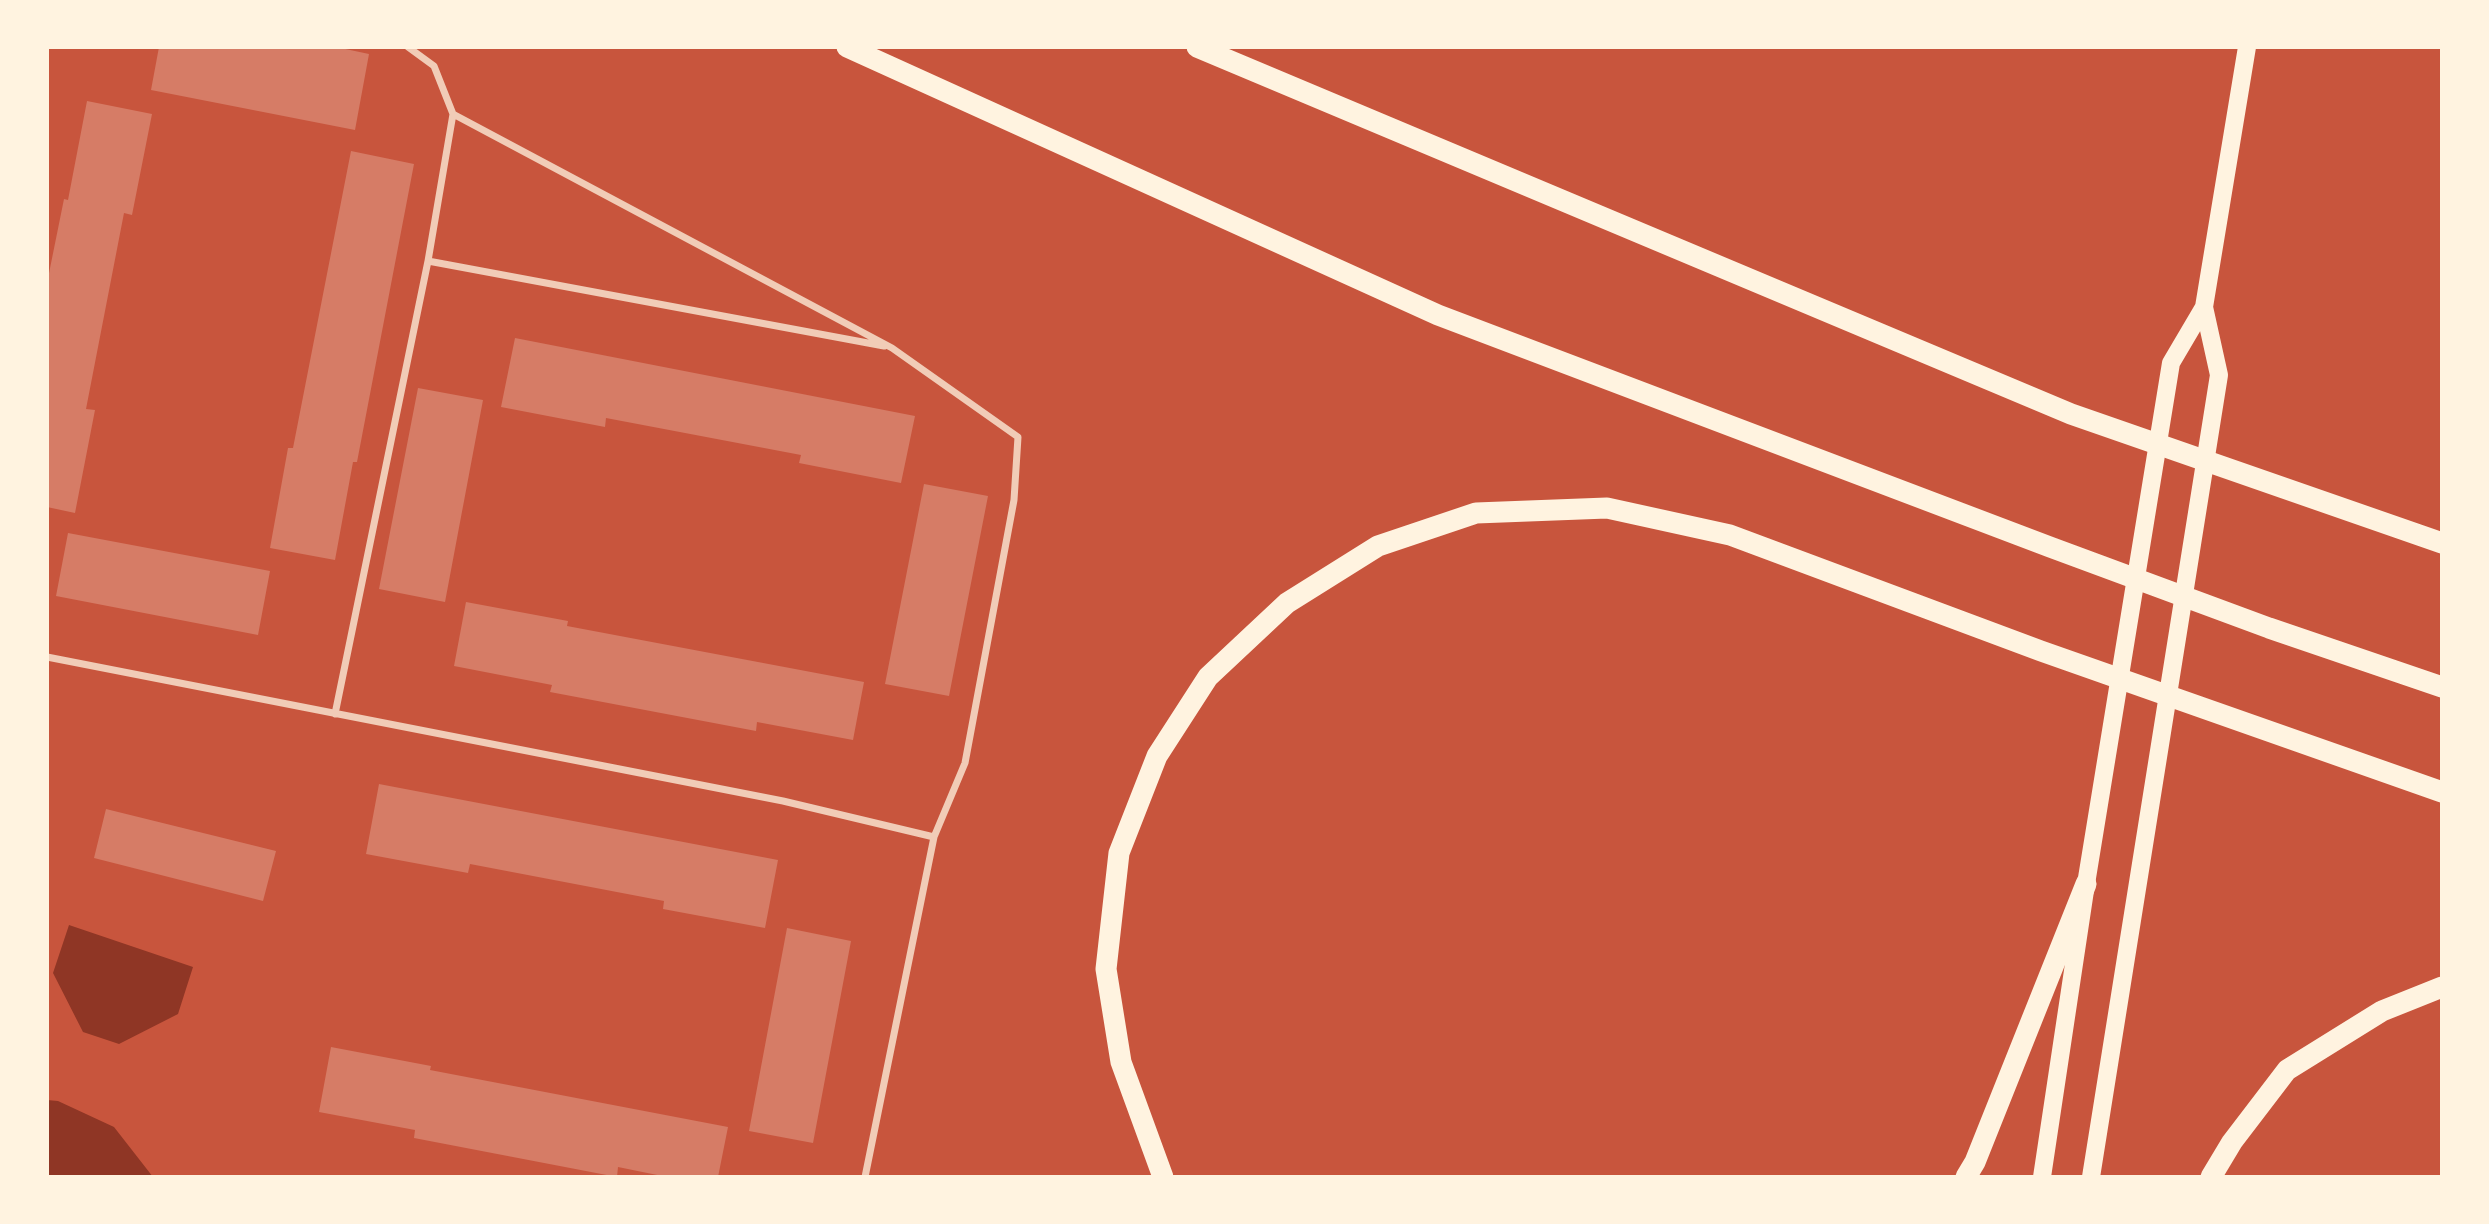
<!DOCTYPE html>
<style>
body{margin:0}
#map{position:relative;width:2489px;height:1224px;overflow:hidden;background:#c8553d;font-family:"Times New Roman",serif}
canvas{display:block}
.frame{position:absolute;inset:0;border:49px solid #fff3e0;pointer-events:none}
</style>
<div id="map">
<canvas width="2489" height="1224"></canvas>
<div class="frame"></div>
</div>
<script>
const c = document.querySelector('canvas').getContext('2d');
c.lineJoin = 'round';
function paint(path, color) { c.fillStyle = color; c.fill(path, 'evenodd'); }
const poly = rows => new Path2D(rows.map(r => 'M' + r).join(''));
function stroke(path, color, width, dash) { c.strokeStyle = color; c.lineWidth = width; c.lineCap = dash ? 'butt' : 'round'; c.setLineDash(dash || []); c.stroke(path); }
paint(poly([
 [69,925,193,967,178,1014,119,1044,83,1032,53,973],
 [47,1100,58,1101,114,1127,153,1177,47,1177]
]), '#8f3625');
paint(poly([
 [159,47,336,47,369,54,355,130,151,90],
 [87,101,152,114,132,215,124,213,86,409,95,410,75,513,47,507,47,283,64,199,68,200],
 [351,151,414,164,357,462,353,462,335,560,270,548,288,448,293,448],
 [515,338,915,416,901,483,799,463,801,455,606,418,605,427,501,407],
 [418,388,483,400,445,602,379,589],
 [924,484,988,496,949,696,885,684],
 [68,533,270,571,258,635,56,596],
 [466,602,568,621,567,626,864,682,853,740,757,722,756,731,550,692,552,685,454,666],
 [379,784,778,860,765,928,663,909,664,901,470,864,468,873,366,854],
 [106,809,276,851,263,901,94,858],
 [787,928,851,941,813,1143,749,1131],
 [331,1047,431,1066,430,1070,728,1127,718,1177,667,1177,618,1167,617,1177,414,1138,415,1130,319,1112]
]), '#d67c66');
stroke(poly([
 [408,47,434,66,453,114,892,348,1018,437,1014,500,965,763,934,837,865,1177],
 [428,261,884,346],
 [47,657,783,801,934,837],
 [335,714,428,261,453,114]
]), '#f1ccb7', 7);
stroke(poly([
 [2042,1177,2086,884,2171,363,2204,307,2247,47],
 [2091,1177,2219,375,2204,307]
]), '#fff3e0', 18);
stroke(poly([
 [847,47,1438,315,2050,547,2269,628,2442,687],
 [1197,47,2071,414,2442,543],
 [1163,1177,1121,1062,1106,969,1119,853,1157,756,1208,677,1287,603,1378,546,1476,513,1607,508,1730,535,2041,651,2442,792],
 [1966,1177,1975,1162,2086,884],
 [2211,1177,2232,1142,2287,1070,2382,1011,2442,987]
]), '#fff3e0', 21);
</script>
